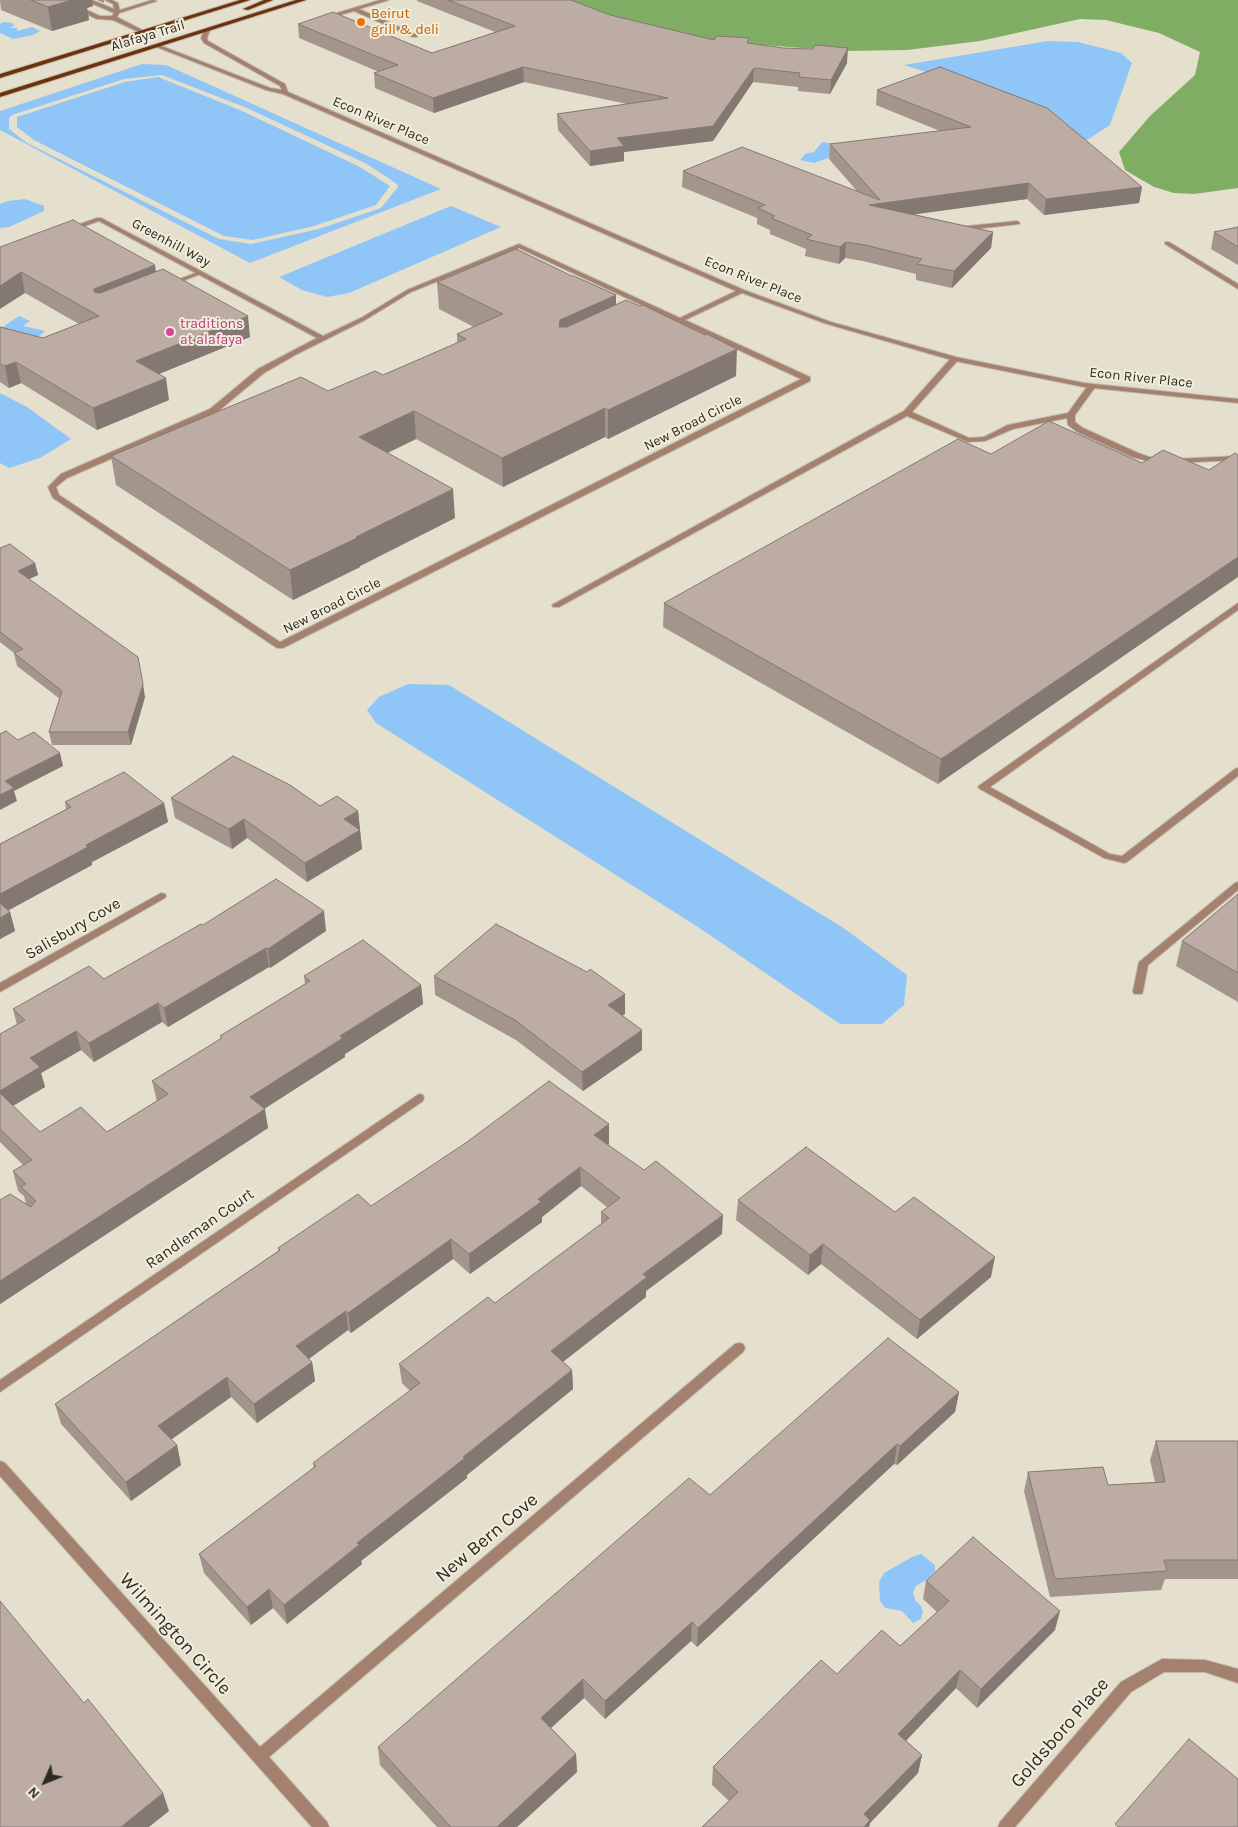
<!DOCTYPE html>
<style>
body{margin:0}
#map{position:relative;width:1238px;height:1827px;overflow:hidden;background:#e5dfce;font-family:Karla,sans-serif}
canvas{display:block}
.north{position:absolute;left:20px;top:1757px;width:50px;height:50px;-webkit-text-stroke:4px #f2ecdb;paint-order:stroke;rotate:226deg;font-size:14px;font-weight:700;line-height:20px;text-align:center;color:#2d2b25}
.north::after{content:'';display:block;margin:auto;width:18px;height:22px;background:#2d2b25;clip-path:polygon(50% 0,100% 100%,50% 72%,0 100%)}
</style>
<div id="map">
<canvas width="1238" height="1827"></canvas>
<div class="north">N</div>
</div>
<script>
const c = document.querySelector('canvas').getContext('2d');
c.lineJoin = 'round';
function paint(path, color) { c.fillStyle = color; c.fill(path, 'evenodd'); }
const poly = rows => new Path2D(rows.map(r => 'M' + r).join(''));
function stroke(path, color, width, dash) { c.strokeStyle = color; c.lineWidth = width; c.lineCap = dash ? 'butt' : 'round'; c.setLineDash(dash || []); c.stroke(path); }
function write(font, color, halo, rows, align = 'center') {
  c.font = font + ' Karla,sans-serif'; c.lineWidth = 4; c.setLineDash([]); c.textBaseline = 'middle'; c.strokeStyle = halo; c.fillStyle = color; for (const [text, x, y, turn = 0] of rows) {
    c.save(); c.translate(x, y); c.rotate((+turn || 0) * Math.PI / 180); c.textAlign = isNaN(turn) ? turn : align; if (halo) c.strokeText(text, 0, 0); c.fillText(text, 0, 0); c.restore();
  }
}
paint(poly([
 [565,0,1238,0,1238,188,1194,194,1174,193,1154,187,1125,170,1119,152,1150,116,1195,75,1200,52,1159,33,1106,20,1080,19,980,41,907,50,845,51,706,41,662,33]
]), '#7fad63');
paint(poly([
 [4,22,13,23,14,26,10,28,17,28,17,31,32,27,40,31,33,35,13,39,0,33,0,24],
 [1048,41,1078,42,1121,53,1132,63,1110,125,1087,140,1068,139,929,73,904,65],
 [142,64,166,65,441,189,250,263,0,130,0,111],
 [162,75,247,108,367,164,397,184,398,187,381,208,319,229,251,244,219,239,27,143,9,129,9,118,12,115,124,79],
 [158,77,240,110,360,167,390,186,376,205,314,226,253,240,224,236,34,140,17,127,17,117,125,82],
 [822,142,836,144,834,156,814,163,800,160,805,154,814,152],
 [25,199,44,206,44,211,9,227,0,228,0,204,8,201],
 [451,206,501,227,349,293,327,297,302,290,279,277],
 [19,316,30,321,23,326,45,331,33,342,0,329],
 [0,393,27,407,71,439,40,458,9,468,0,463],
 [408,684,449,685,845,929,907,975,904,1005,882,1024,840,1024,698,927,376,723,367,710,379,697],
 [921,1554,935,1565,935,1571,926,1580,916,1586,913,1593,915,1600,921,1606,923,1612,921,1619,913,1623,902,1611,885,1608,880,1601,879,1582,884,1573,914,1556]
]), '#8fc6f7');
const service = poly([
 [152,0,157,1,119,13,114,12,152,0],
 [380,0,389,0,359,9,417,35,417,37,413,37,354,11,340,15,337,13,380,0],
 [1017,221,1020,223,1019,224,958,231,955,229,958,227,1017,221],
 [1165,242,1169,242,1238,284,1238,289,1165,244,1165,242],
 [198,272,203,273,172,285,167,284,198,272],
 [952,357,959,359,912,412,969,438,984,437,1008,425,1068,413,1089,384,1092,384,1096,386,1075,415,1075,422,1083,428,1138,453,1164,462,1160,464,1132,457,1077,432,1068,425,1067,418,1013,429,985,441,968,442,907,416,559,607,553,607,552,605,904,411,952,357],
 [1238,456,1238,460,1174,463,1170,461,1174,459,1238,456],
 [1238,603,1238,610,990,787,1110,854,1122,856,1235,769,1238,768,1238,776,1127,862,1124,863,1104,858,980,789,978,787,980,785,1238,603],
 [1238,882,1238,890,1148,965,1143,991,1142,994,1134,994,1133,991,1139,962,1235,883,1238,882]
]);
const minor = poly([
 [57,0,64,0,100,16,112,16,114,13,84,0,92,0,114,9,113,4,105,0,112,0,118,3,120,12,117,17,146,32,141,33,113,20,97,19,57,0],
 [207,28,210,30,207,38,208,41,285,84,288,92,744,290,831,322,956,357,1084,383,1238,399,1238,403,1084,387,955,361,827,324,742,293,685,320,810,377,810,381,283,648,277,648,53,498,48,487,61,474,210,409,258,369,317,338,99,221,71,231,68,229,69,228,97,218,101,218,323,336,361,318,407,290,519,244,680,318,736,291,283,94,266,90,154,46,159,45,270,88,282,90,280,86,204,43,201,38,204,30,207,28],
 [519,248,801,379,280,642,59,495,56,487,67,478,216,413,264,373,297,354,365,320,411,292,519,248],
 [161,893,165,894,166,896,165,898,0,992,0,983,161,893],
 [419,1094,423,1095,424,1098,423,1101,0,1392,0,1380,419,1094],
 [739,1343,743,1344,745,1348,743,1352,269,1757,327,1822,329,1827,312,1827,0,1476,0,1461,5,1463,260,1747,735,1344,739,1343],
 [1162,1659,1205,1660,1238,1669,1238,1683,1205,1672,1164,1672,1131,1692,1015,1827,998,1827,1000,1822,1121,1682,1162,1659]
]);
const primary = poly([
 [240,0,250,0,0,78,0,74,240,0],
 [264,0,273,0,248,10,243,9,264,0],
 [296,0,306,0,0,97,0,93,296,0]
]);
stroke(service, '#c0bbac', 2);
stroke(minor, '#c0bbac', 2);
stroke(primary, '#c0bbac', 2);
paint(service, '#a4806f');
paint(minor, '#a4806f');
paint(primary, '#6d310e');
paint(poly([
 [0,0,92,0,93,6,87,8,89,20,52,31,1,10],
 [97,0,104,0,104,3],
 [417,0,571,0,610,15,714,40,749,38,749,43,847,63,830,94,798,91,798,87,753,82,713,141,624,152,624,161,590,166,558,130,557,114,627,104,524,82,434,113,375,88,374,73,379,72,299,38,298,24,432,53,495,32,417,1],
 [877,90,1142,187,1139,203,1044,215,1027,199,913,214,993,232,991,248,952,288,916,280,916,274,863,261,845,258,839,264,805,256,806,249,770,234,770,230,757,224,757,218,682,187,683,171,857,191,829,159,830,144,940,131,876,105],
 [1238,227,1238,265,1211,249,1214,232],
 [0,247,156,272,250,337,159,374,169,400,97,430,21,383,9,388,0,382,0,327,43,338,79,324,25,293],
 [572,276,616,295,616,304,736,376,608,439,605,437,503,487,416,439,388,453,455,518,360,566,360,567,293,600,116,485,111,456,383,375,457,343,457,334,474,327,439,309,437,282],
 [991,454,938,784,663,627,664,603],
 [0,548,35,563,38,575,29,579,145,697,131,745,52,745,49,732,60,699,17,666,14,653,0,642],
 [171,798,320,806,358,811,362,849,307,882,247,838,232,849,175,818],
 [65,802,164,803,168,822,92,862,92,865,8,910,10,912,15,931,0,939,0,844,66,809],
 [1238,894,1238,1002,1176,966,1182,941],
 [203,925,326,931,270,968,269,967,168,1027,162,1022,94,1062,81,1050,41,1073,45,1087,13,1106,40,1132,107,1132,157,1101,152,1081,221,1039,220,1036,305,984,304,976,421,985,423,1004,345,1054,345,1057,264,1109,268,1128,0,1304,0,1200,26,1204,24,1196,18,1191,13,1171,23,1165,0,1142,0,1034,17,1025,13,1009,104,979],
 [434,976,625,1014,621,1016,642,1050,583,1091,516,1040,435,995],
 [609,1124,609,1144,608,1145,722,1234,646,1291,646,1297,563,1362,572,1370,573,1389,467,1475,467,1478,361,1561,362,1564,287,1624,273,1608,251,1625,204,1573,199,1554,314,1468,313,1463,410,1391,402,1383,399,1364,495,1303,601,1224,601,1212,608,1208,581,1186,542,1217,542,1222,470,1274,453,1259,351,1333,348,1330,309,1359,312,1362,315,1381,257,1423,231,1397,171,1440,177,1445,181,1465,131,1501,61,1424,55,1404,278,1251,278,1248,371,1206],
 [738,1200,991,1277,917,1339,821,1264,808,1275,736,1220],
 [959,1392,955,1412,897,1465,894,1464,697,1647,691,1641,605,1719,584,1698,551,1728,576,1754,577,1772,517,1827,437,1827,380,1765,378,1747,710,1495],
 [1156,1441,1238,1441,1238,1579,1165,1579,1161,1590,1050,1597,1024,1491,1028,1472,1108,1485,1155,1482,1150,1460],
 [926,1581,1055,1630,977,1708,956,1688,906,1741,922,1755,918,1773,870,1823,869,1827,702,1827,729,1801,712,1785,713,1767,837,1674,900,1646,937,1612,923,1599]
]), '#a3948c');
paint(poly([
 [70,0,92,0,93,6,87,8,89,20,52,31,48,7],
 [848,48,847,63,830,94,831,80],
 [523,67,524,82,434,113,433,98],
 [754,68,753,82,713,141,624,152,624,161,590,166,590,151],
 [1029,183,1027,199,867,221,869,205],
 [1142,187,1139,203,1044,215,1046,199],
 [993,232,991,248,952,288,954,271],
 [846,242,845,258,839,264,840,247],
 [155,265,158,285,97,309,94,289],
 [21,272,25,293,0,309,0,286],
 [616,295,616,322,560,347,559,327,560,320],
 [248,316,250,337,139,382,136,361],
 [737,349,736,376,608,439,608,410],
 [16,362,21,383,9,388,5,366],
 [166,378,169,400,97,430,93,408],
 [605,408,605,437,503,487,502,458],
 [414,411,416,439,361,465,359,437],
 [453,489,455,518,360,566,360,567,293,600,290,570],
 [1238,557,1238,577,938,784,941,759],
 [35,563,38,575,20,583,18,571],
 [143,684,145,697,131,745,128,732],
 [60,753,63,766,14,791,17,801,0,810,0,795,5,781],
 [164,803,168,822,92,862,92,865,0,915,0,894,86,845],
 [358,811,362,849,307,882,305,863,344,819],
 [244,819,247,838,232,849,229,829],
 [324,911,326,931,270,968,268,949],
 [10,912,15,931,0,939,0,918],
 [266,948,269,967,168,1027,164,1008],
 [421,985,423,1004,345,1054,345,1057,253,1116,250,1097,340,1036],
 [625,994,625,1014,608,1025,608,1005],
 [158,1003,162,1022,94,1062,89,1043],
 [642,1030,642,1050,583,1091,582,1072],
 [76,1031,81,1050,41,1073,45,1087,4,1111,0,1096,0,1091,30,1058],
 [265,1109,268,1128,0,1304,0,1281],
 [609,1124,609,1144,594,1155,594,1135],
 [580,1167,581,1186,542,1217,542,1222,470,1274,469,1254],
 [723,1215,722,1234,646,1291,646,1297,551,1371,551,1351,643,1274],
 [451,1239,453,1259,351,1333,348,1313],
 [823,1244,821,1264,808,1275,810,1255],
 [995,1257,991,1277,917,1339,920,1320],
 [346,1311,348,1330,299,1366,296,1346],
 [312,1362,315,1381,257,1423,254,1404],
 [572,1370,573,1389,467,1475,467,1478,361,1561,362,1564,287,1624,284,1605,357,1543,463,1457],
 [227,1377,231,1397,163,1445,158,1426],
 [959,1392,955,1412,897,1465,900,1446],
 [897,1444,894,1464,697,1647,698,1628],
 [177,1445,181,1465,131,1501,126,1482],
 [269,1589,273,1608,251,1625,247,1607],
 [1060,1611,1055,1630,977,1708,981,1689],
 [692,1622,691,1641,605,1719,605,1701],
 [960,1670,956,1688,895,1752,898,1734],
 [583,1679,584,1698,542,1736,541,1718],
 [576,1754,577,1772,517,1827,497,1827],
 [922,1755,918,1773,870,1823,869,1827,862,1827,864,1814],
 [163,1793,169,1811,149,1827,121,1827]
]), '#847872');
const building = poly([
 [31,0,72,0,48,7,31,0],
 [448,0,571,0,610,15,714,40,717,36,749,38,747,43,783,48,813,49,815,45,848,48,831,80,799,77,800,73,754,68,713,126,617,138,624,146,590,151,557,114,668,98,523,67,433,98,374,73,398,65,298,24,333,12,432,53,515,26,448,0],
 [940,67,1047,108,1142,187,1046,199,1029,183,869,205,993,232,954,271,917,264,922,259,865,245,846,242,840,247,806,239,812,235,771,218,775,216,758,208,765,205,683,171,742,147,880,200,830,144,971,127,877,90,940,67],
 [73,220,155,265,94,289,94,292,100,293,163,269,248,316,136,361,166,378,93,408,16,362,5,366,0,364,0,327,43,338,99,316,21,272,0,286,0,247,73,220],
 [1238,227,1238,247,1214,232,1238,227],
 [516,249,572,276,574,276,616,295,560,320,559,327,567,327,626,300,640,306,643,305,705,335,707,334,737,349,608,410,605,408,502,458,414,411,359,437,453,489,356,537,357,538,290,570,111,456,301,377,328,391,375,371,383,375,466,339,457,334,503,314,437,282,516,249],
 [1049,421,1142,463,1163,450,1209,470,1235,453,1238,455,1238,557,941,759,664,603,958,439,991,454,1049,421],
 [10,544,35,563,18,571,138,657,143,684,128,732,49,732,62,691,14,653,23,649,0,632,0,548,10,544],
 [6,731,18,740,34,732,60,753,5,781,14,788,0,795,0,734,6,731],
 [233,756,290,785,320,806,337,796,358,811,344,819,360,830,305,863,244,819,229,829,171,798,233,756],
 [124,772,164,803,86,845,88,847,0,894,0,844,71,807,65,802,124,772],
 [276,879,324,911,268,949,266,948,164,1008,158,1003,89,1043,76,1031,30,1058,40,1067,0,1091,0,1034,25,1020,13,1009,89,966,104,979,201,924,203,925,276,879],
 [1238,894,1238,973,1182,941,1238,894],
 [0,903,10,912,0,918,0,903],
 [496,924,587,972,590,969,625,994,608,1005,642,1030,582,1072,515,1020,434,976,496,924],
 [363,940,421,985,340,1036,343,1038,250,1097,265,1109,0,1281,0,1200,10,1194,31,1207,36,1201,21,1187,26,1184,13,1171,32,1160,0,1129,0,1093,40,1132,81,1107,107,1132,168,1094,152,1081,222,1038,220,1036,310,981,304,976,363,940],
 [549,1081,609,1124,594,1135,644,1170,656,1161,723,1215,643,1274,647,1277,551,1351,572,1370,463,1457,465,1458,357,1543,359,1545,284,1605,269,1589,247,1607,199,1554,316,1466,313,1463,420,1383,399,1364,488,1297,495,1303,609,1218,601,1212,620,1198,580,1167,538,1199,541,1202,469,1254,451,1239,348,1313,346,1311,296,1346,312,1362,254,1404,227,1377,158,1426,177,1445,126,1482,55,1404,280,1250,278,1248,358,1194,371,1206,467,1142,549,1081],
 [806,1147,895,1212,914,1197,995,1257,920,1320,823,1244,810,1255,738,1200,806,1147],
 [888,1338,959,1392,900,1446,897,1444,698,1628,692,1622,605,1701,583,1679,541,1718,576,1754,497,1827,451,1827,378,1747,689,1478,710,1495,888,1338],
 [1156,1441,1238,1441,1238,1560,1164,1560,1167,1571,1055,1579,1028,1472,1103,1467,1108,1485,1165,1482,1156,1441],
 [973,1537,1060,1611,981,1689,960,1670,898,1734,922,1755,864,1814,870,1820,864,1827,702,1827,738,1792,713,1767,821,1660,837,1674,882,1630,900,1646,949,1601,926,1581,973,1537],
 [0,1601,84,1703,88,1699,163,1793,121,1827,0,1827,0,1601],
 [1189,1739,1238,1779,1238,1827,1118,1827,1115,1824,1189,1739]
]);
paint(building, '#bdaca3');
stroke(building, '#847872', 1);
for (const [x, y, r, color] of [
 [361,22,5,"#e8710a"],
 [170,332,5,"#d1479c"]
]) { const dot = new Path2D(); dot.arc(x, y, r, 0, 2 * Math.PI); c.fillStyle = color; c.fill(dot); stroke(dot, '#f2ecdb', 2); }
write('14px', '#c56008', '#f2ecdb', [
 ["Beirut",371,14],
 ["grill & deli",371,30]
], 'left');
write('14px', '#2d2b25', '#f2ecdb', [
 ["Alafaya Trail",148,36,-17],
 ["Econ River Place",381,121,23],
 ["Greenhill Way",171,243,28],
 ["Econ River Place",753,280,22],
 ["Econ River Place",1141,378,6],
 ["New Broad Circle",693,423,-27],
 ["New Broad Circle",332,606,-27]
]);
write('14px', '#b23c85', '#f2ecdb', [
 ["traditions",180,324],
 ["at alafaya",180,340]
], 'left');
write('16px', '#2d2b25', '#f2ecdb', [
 ["Salisbury Cove",73,929,-30],
 ["Randleman Court",200,1229,-35]
]);
write('19px', '#2d2b25', '#f2ecdb', [
 ["New Bern Cove",487,1538,-40],
 ["Wilmington Circle",175,1634,48],
 ["Goldsboro Place",1060,1733,-49]
]);
</script>
